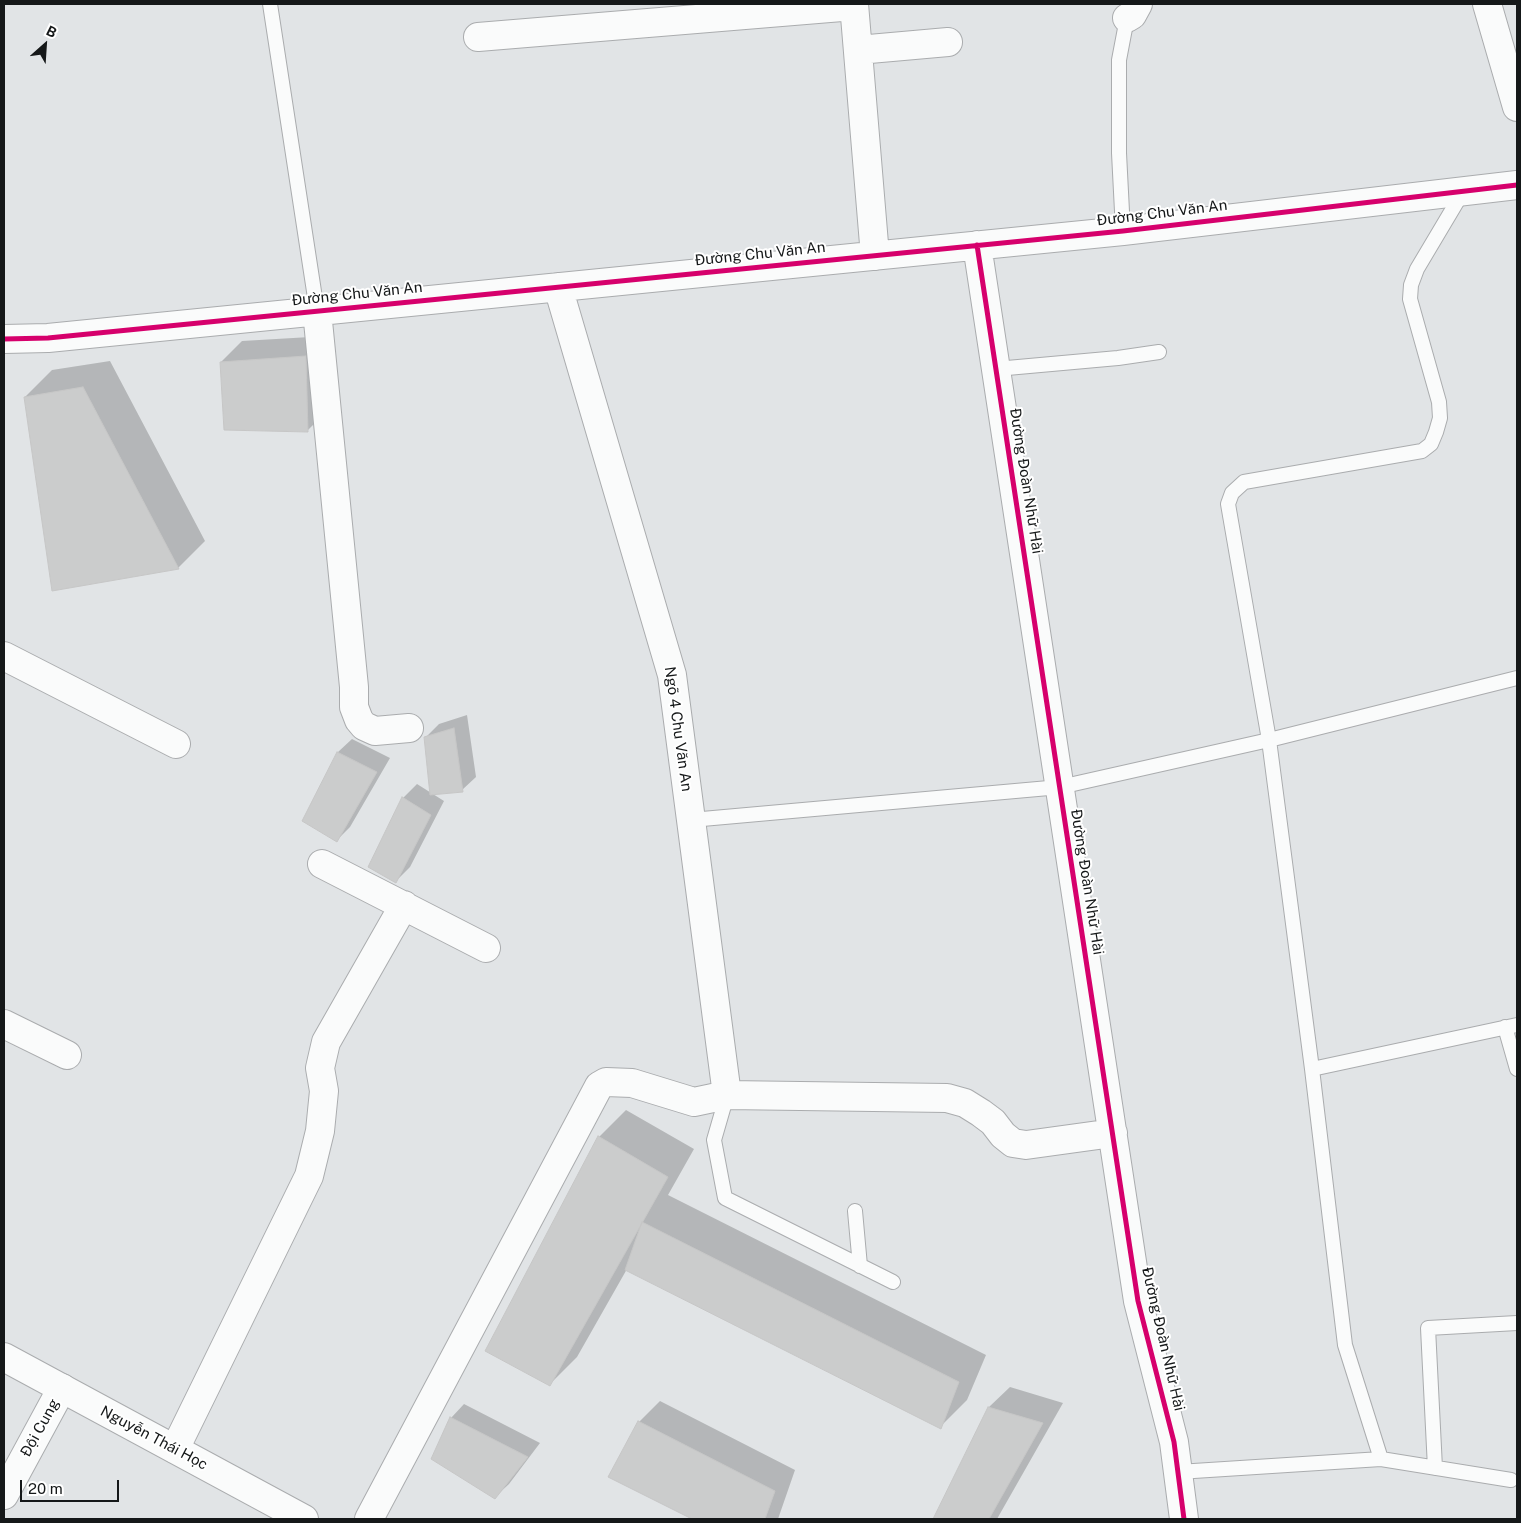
<!DOCTYPE html>
<meta charset="utf-8">
<style>
body{margin:0}
#map{position:relative;width:1521px;height:1523px;overflow:hidden;background:#e1e4e6;font-family:"Public Sans",sans-serif}
canvas{display:block}
.frame{position:absolute;inset:0;border:5px solid #151819;pointer-events:none}
.north{position:absolute;left:20px;top:20px;width:50px;height:50px;-webkit-text-stroke:4px #fff;paint-order:stroke;rotate:26deg;font-size:14px;font-weight:700;line-height:20px;text-align:center;color:#151819}
.north::after{content:'';display:block;margin:auto;width:18px;height:22px;background:#151819;clip-path:polygon(50% 0,100% 100%,50% 72%,0 100%)}
.scale{position:absolute;left:20px;top:1480px;width:99px;height:22px;box-sizing:border-box;border:2px solid #151819;border-top:0;padding-left:6px;font-size:15px;line-height:18px;white-space:nowrap;color:#151819;-webkit-text-stroke:4px #fff;paint-order:stroke}
</style>
<div id="map">
<canvas width="1521" height="1523"></canvas>
<div class="frame"></div>
<div class="north">B</div>
<div class="scale">20 m</div>
</div>
<script>
const c = document.querySelector('canvas').getContext('2d');
c.lineJoin = 'round';
function paint(path, color) { c.fillStyle = color; c.fill(path, 'evenodd'); }
const poly = rows => new Path2D(rows.map(r => 'M' + r).join(''));
function stroke(path, color, width, dash) { c.strokeStyle = color; c.lineWidth = width; c.lineCap = dash ? 'butt' : 'round'; c.setLineDash(dash || []); c.stroke(path); }
function write(font, color, halo, rows, align = 'center') {
  c.font = font + ' "Public Sans",sans-serif'; c.lineWidth = 4; c.setLineDash([]); c.textBaseline = 'middle'; c.strokeStyle = halo; c.fillStyle = color; for (const [text, x, y, turn = 0] of rows) {
    c.save(); c.translate(x, y); c.rotate((+turn || 0) * Math.PI / 180); c.textAlign = isNaN(turn) ? turn : align; if (halo) c.strokeText(text, 0, 0); c.fillText(text, 0, 0); c.restore();
  }
}
paint(poly([
 [327,336,328,410,307,431,221,362,242,341],
 [110,361,205,541,178,568,25,397,52,370],
 [467,715,476,777,462,790,425,738,439,724],
 [352,739,390,758,350,827,336,841,304,820,338,752],
 [417,784,444,801,410,867,396,881,403,798],
 [626,1110,694,1149,668,1195,986,1355,967,1400,940,1427,627,1269,577,1357,550,1384,599,1137],
 [1010,1387,1063,1403,997,1519,934,1519,989,1407],
 [660,1401,795,1470,778,1519,695,1519,610,1477,639,1422],
 [464,1404,540,1443,509,1484,495,1497,451,1418]
]), '#0003');
const building = poly([
 [306,356,308,432,224,430,220,362,306,356],
 [83,387,179,569,52,591,24,397,83,387],
 [454,728,463,792,430,795,424,737,454,728],
 [337,752,377,772,337,842,302,821,337,752],
 [402,797,431,815,396,883,368,867,402,797],
 [598,1136,668,1177,550,1386,485,1351,598,1136],
 [642,1222,959,1382,941,1429,625,1270,642,1222],
 [988,1407,1043,1423,989,1519,933,1519,988,1407],
 [450,1417,528,1457,495,1499,431,1459,450,1417],
 [638,1421,775,1491,765,1519,692,1519,608,1477,638,1421]
]);
paint(building, '#cbcccc');
stroke(building, '#c6c6c6', 1);
const service = poly([
 [270,4,317,311],
 [1123,231,1119,153,1119,60,1127,18],
 [996,369,1118,358,1159,352],
 [691,820,1060,787,1269,740,1517,678],
 [1505,1027,1517,1069],
 [1312,1069,1517,1025],
 [727,1095,714,1140,725,1198,893,1282],
 [855,1211,860,1266],
 [1381,1459,1345,1345,1312,1069,1269,740,1228,504,1232,493,1244,482,1422,451,1431,444,1436,432,1440,418,1439,402,1410,299,1411,285,1417,269,1464,190],
 [1435,1468,1428,1328,1517,1323],
 [1178,1472,1381,1459,1511,1480]
]);
const minor = poly([
 [854,4,875,256],
 [1487,4,1517,107],
 [1127,18,1132,15,1138,4],
 [478,37,854,6],
 [858,50,948,42],
 [977,245,1138,1301,1174,1442,1184,1519],
 [558,287,672,675,727,1095],
 [317,311,354,687,354,707,359,720,364,726,375,731,409,728],
 [4,339,48,338,1123,231,1517,185],
 [4,656,176,744],
 [322,864,486,948],
 [4,1024,67,1055],
 [175,1449,309,1176,320,1131,324,1091,320,1068,326,1042,404,905],
 [4,1495,62,1388],
 [369,1519,599,1086,606,1082,632,1083,694,1102,727,1095,947,1098,965,1103,981,1113,993,1122,1003,1135,1013,1143,1026,1145,1113,1133]
]);
const secondary = poly([
 [4,1357,304,1519]
]);
stroke(service, '#aaacae', 16);
stroke(minor, '#aaacae', 30);
stroke(secondary, '#aaacae', 30);
stroke(service, '#fafbfb', 14);
stroke(minor, '#fafbfb', 28);
stroke(secondary, '#fafbfb', 28);
stroke(poly([
 [977,245,1138,1301,1174,1442,1184,1519],
 [4,339,48,338,1123,231,1517,185]
]), '#d6006c', 5);
write('15px', '#151819', '#fff', [
 ["Đường Chu Văn An",1162,213,-7],
 ["Đường Chu Văn An",760,254,-6],
 ["Đường Chu Văn An",357,294,-6],
 ["Đường Đoàn Nhữ Hài",1026,481,81],
 ["Ngõ 4 Chu Văn An",678,729,82],
 ["Đường Đoàn Nhữ Hài",1087,882,81],
 ["Đường Đoàn Nhữ Hài",1163,1339,77],
 ["Đội Cung",40,1428,-61],
 ["Nguyễn Thái Học",154,1438,28]
]);
</script>
